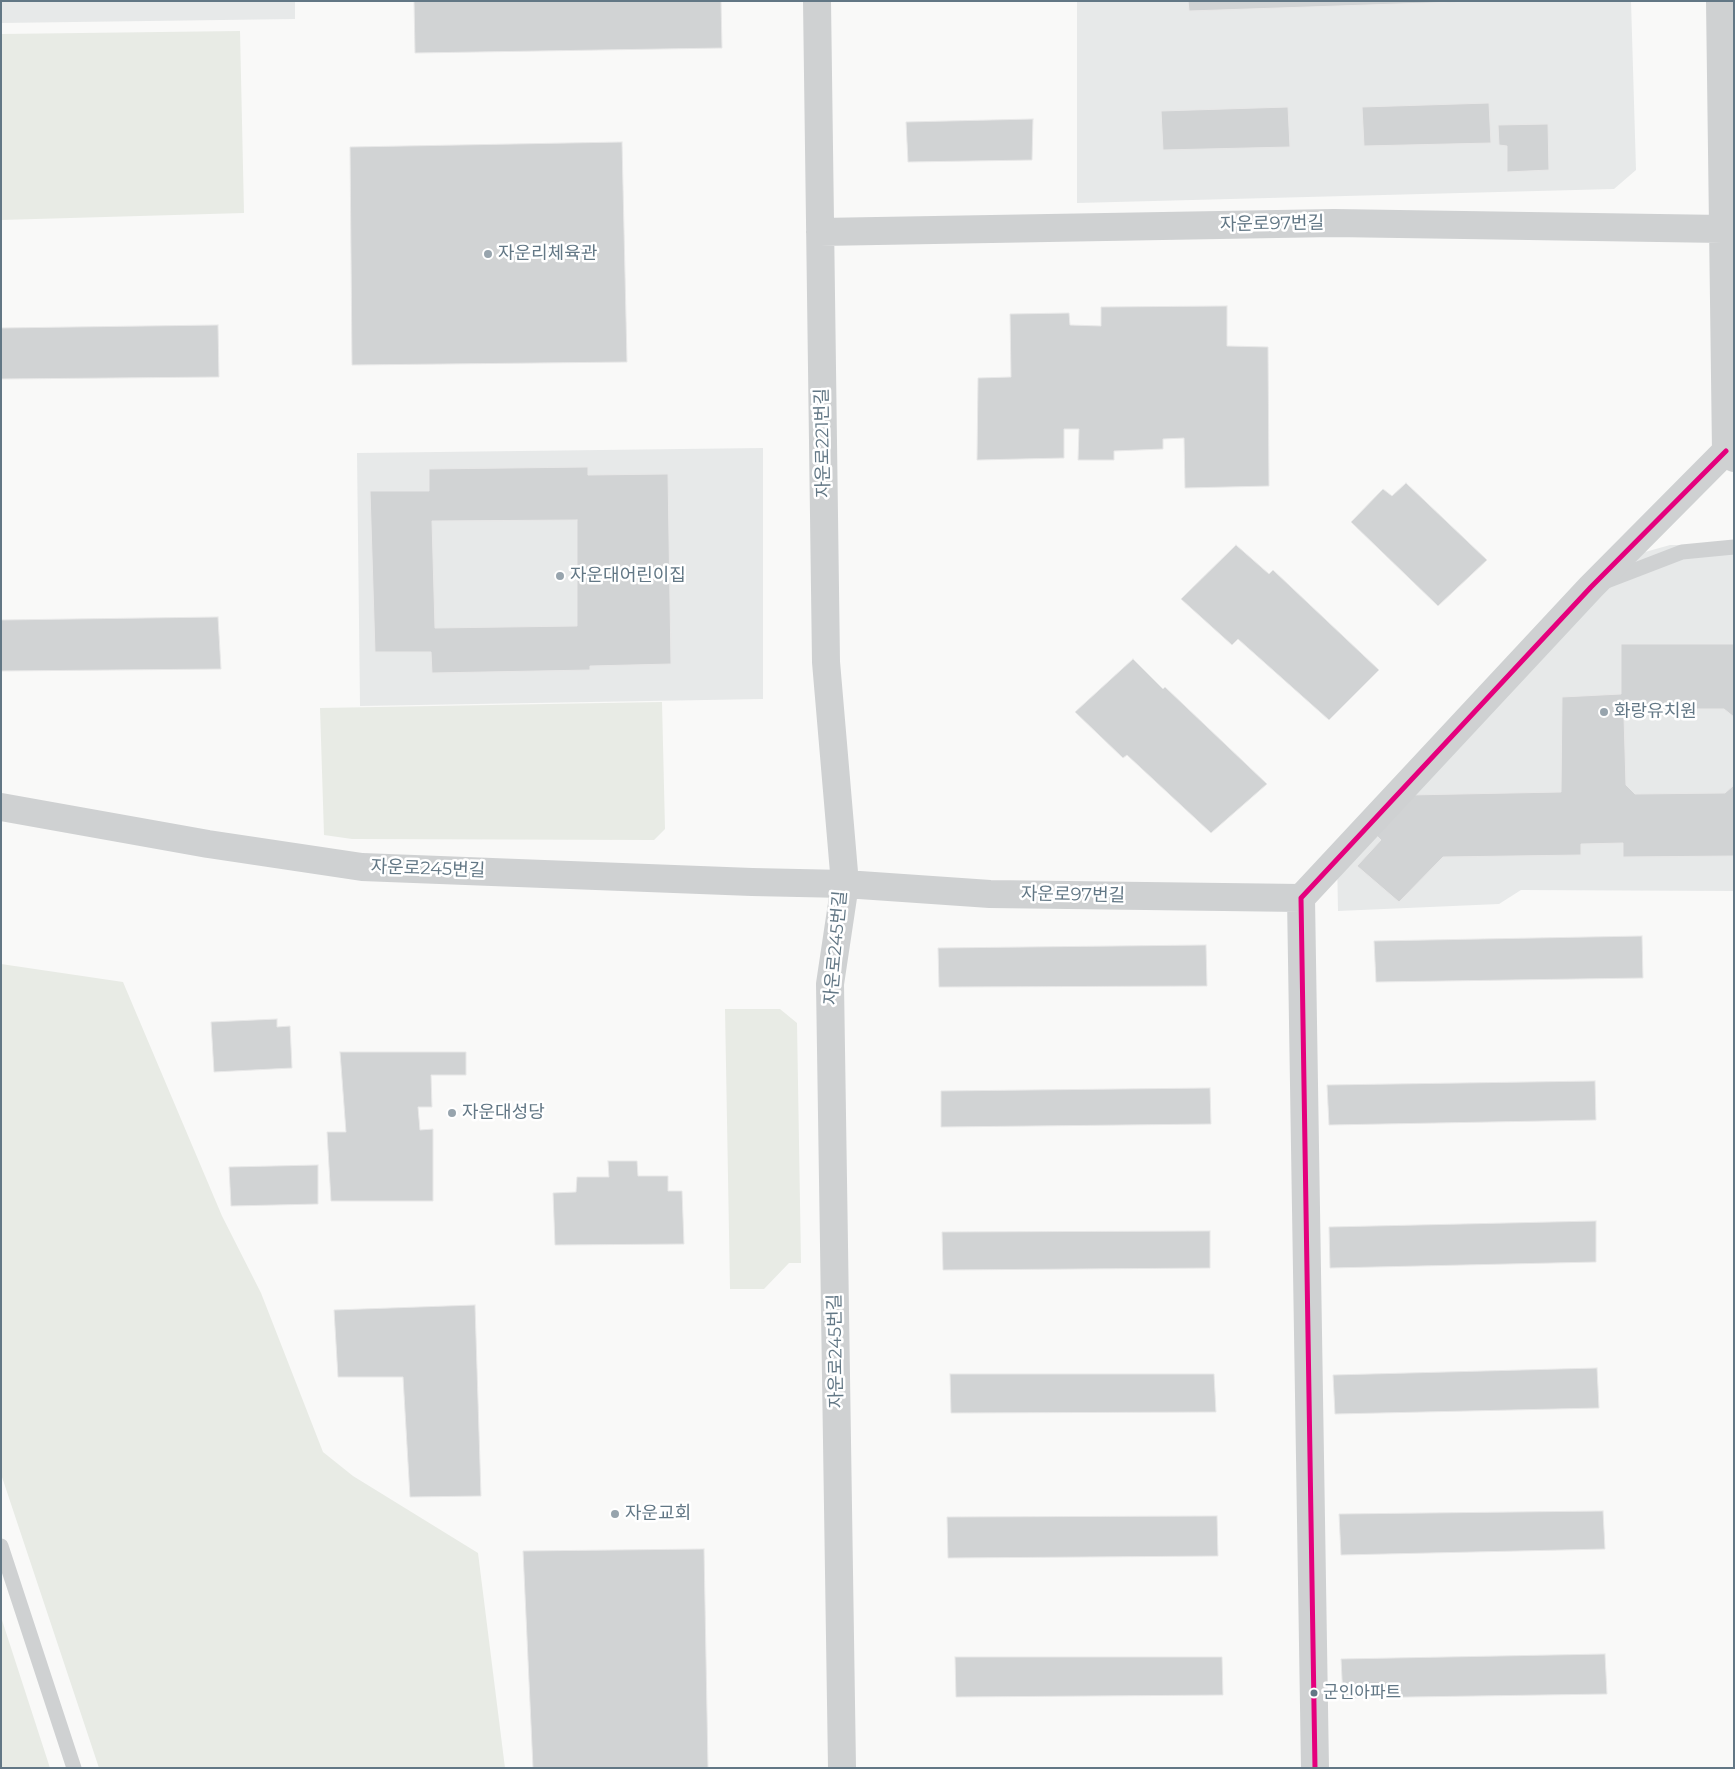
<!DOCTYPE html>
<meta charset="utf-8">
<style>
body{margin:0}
#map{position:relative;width:1735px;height:1769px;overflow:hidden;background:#f9f9f8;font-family:Montserrat,sans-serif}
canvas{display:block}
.frame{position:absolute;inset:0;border:2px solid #627785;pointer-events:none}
</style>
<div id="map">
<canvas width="1735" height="1769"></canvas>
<div class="frame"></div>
</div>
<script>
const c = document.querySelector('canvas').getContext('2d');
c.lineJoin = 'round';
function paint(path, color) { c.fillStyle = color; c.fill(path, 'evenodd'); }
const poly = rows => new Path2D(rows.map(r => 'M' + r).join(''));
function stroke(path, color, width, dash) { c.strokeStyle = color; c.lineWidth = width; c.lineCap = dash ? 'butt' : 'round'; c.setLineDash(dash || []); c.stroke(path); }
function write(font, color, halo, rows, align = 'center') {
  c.font = font + ' Montserrat,"Noto Sans KR",sans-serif'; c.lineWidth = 5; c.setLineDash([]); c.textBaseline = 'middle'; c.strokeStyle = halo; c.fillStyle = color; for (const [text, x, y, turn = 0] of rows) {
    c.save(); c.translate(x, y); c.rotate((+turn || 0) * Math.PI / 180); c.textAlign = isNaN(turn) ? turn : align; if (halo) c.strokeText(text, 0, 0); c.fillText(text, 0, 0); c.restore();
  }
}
paint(poly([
 [1,1,295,1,295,19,1,23],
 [1077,1,1631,1,1636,170,1614,189,1077,203],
 [763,448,763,699,360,706,357,453],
 [1670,545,1700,545,1734,549,1734,891,1521,890,1499,904,1338,911,1337,857,1638,554]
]), '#e7e9e9');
paint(poly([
 [240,31,244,213,1,220,1,34],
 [662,702,665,829,654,840,352,839,324,835,320,708],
 [1,964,123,982,222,1216,261,1293,323,1452,353,1476,478,1553,505,1768,99,1768,1,1474],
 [725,1009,780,1009,797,1023,801,1263,789,1263,764,1289,730,1289],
 [1,1617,50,1768,1,1768]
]), '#e8ebe5');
const building = poly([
 [414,1,721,1,722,48,415,53,414,1],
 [1188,1,1457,1,1457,2,1189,11,1188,1],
 [1489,103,1491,143,1364,146,1362,107,1489,103],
 [1288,107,1290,147,1163,150,1161,111,1288,107],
 [1033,119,1032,160,908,162,906,122,1033,119],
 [1548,124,1549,170,1507,172,1507,146,1499,145,1498,125,1548,124],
 [622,142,627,362,352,365,350,147,622,142],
 [1227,306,1227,346,1268,347,1269,486,1185,488,1184,438,1163,439,1163,449,1114,451,1114,460,1078,460,1079,429,1064,429,1064,458,977,460,978,378,1011,377,1010,314,1069,313,1070,325,1101,326,1101,307,1227,306],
 [218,325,219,377,1,379,1,328,218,325],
 [588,467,588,475,668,474,671,664,590,666,590,670,432,673,431,652,375,652,370,491,429,491,429,469,588,467],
 [577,520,577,626,435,628,432,521,577,520],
 [1406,483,1487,560,1438,606,1351,522,1383,489,1392,496,1406,483],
 [1236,545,1269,574,1273,570,1379,670,1329,720,1238,639,1232,645,1181,599,1236,545],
 [218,617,221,669,1,671,1,620,218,617],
 [1621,644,1734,644,1734,717,1724,709,1633,709,1624,717,1626,785,1635,794,1725,793,1734,785,1734,856,1623,857,1623,843,1581,844,1581,855,1443,857,1399,902,1357,866,1381,840,1376,835,1409,795,1561,792,1562,697,1621,694,1621,644],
 [1133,659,1163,689,1165,687,1267,784,1211,833,1127,755,1123,758,1075,712,1133,659],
 [1642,936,1643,978,1376,982,1374,941,1642,936],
 [1206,945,1207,986,939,987,938,948,1206,945],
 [277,1019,277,1027,290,1026,292,1068,214,1072,211,1022,277,1019],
 [340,1052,466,1052,466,1075,431,1075,432,1107,418,1107,420,1130,433,1129,433,1201,331,1201,327,1132,346,1132,340,1052],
 [1595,1081,1596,1120,1329,1125,1327,1085,1595,1081],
 [1210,1088,1211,1124,941,1127,941,1091,1210,1088],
 [608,1161,637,1161,638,1176,668,1176,668,1191,682,1191,684,1244,555,1245,553,1193,576,1192,577,1177,609,1177,608,1161],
 [318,1165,318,1204,231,1206,229,1167,318,1165],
 [1596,1221,1596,1262,1330,1268,1329,1227,1596,1221],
 [1210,1231,1210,1268,943,1270,942,1232,1210,1231],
 [475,1305,481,1496,410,1497,403,1377,338,1377,334,1310,475,1305],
 [1597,1368,1599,1408,1335,1414,1333,1375,1597,1368],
 [950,1374,1214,1374,1216,1412,951,1413,950,1374],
 [1603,1511,1605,1549,1341,1555,1339,1514,1603,1511],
 [1217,1516,1218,1556,948,1558,947,1517,1217,1516],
 [704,1549,708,1768,533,1768,523,1551,704,1549],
 [1605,1654,1607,1694,1343,1698,1341,1659,1605,1654],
 [955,1657,1222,1657,1223,1695,956,1697,955,1657]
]);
paint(building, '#d1d3d4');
stroke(building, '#e8e8e8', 1);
stroke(poly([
 [1604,582,1682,552,1734,547],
 [1,1546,74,1768]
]), '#cfd1d2', 15);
stroke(poly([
 [817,1,826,662,845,884,990,894,1301,898],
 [1720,1,1726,451,1734,458],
 [820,232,1334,223,1723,229],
 [1,807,208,844,362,867,752,882,845,884,830,984,842,1768],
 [1315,1768,1301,898,1591,587,1726,451]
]), '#cfd1d2', 28);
stroke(poly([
 [1315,1768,1301,898,1591,587,1726,451]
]), '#e5007d', 5);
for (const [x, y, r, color] of [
 [488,254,5,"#97a4ad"],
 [560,576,5,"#97a4ad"],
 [1604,712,5,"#97a4ad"],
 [452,1113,5,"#97a4ad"],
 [615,1514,5,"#97a4ad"],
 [1314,1693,4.5,"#627785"]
]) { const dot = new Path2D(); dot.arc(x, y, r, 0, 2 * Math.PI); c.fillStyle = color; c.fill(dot); stroke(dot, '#fff', 2); }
write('17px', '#627785', '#fff', [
 ["군인아파트",1323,1693]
], 'left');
write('18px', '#627785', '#fff', [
 ["자운로97번길",1272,224,-1],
 ["자운로221번길",823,443,-91],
 ["자운로245번길",428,869,2],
 ["자운로97번길",1073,895,1],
 ["자운로245번길",836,948,-85],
 ["자운로245번길",836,1351,-91]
]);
write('18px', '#627785', '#fff', [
 ["자운리체육관",498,254],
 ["자운대어린이집",570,576],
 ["화랑유치원",1614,712],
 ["자운대성당",462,1113],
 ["자운교회",625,1514]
], 'left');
</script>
